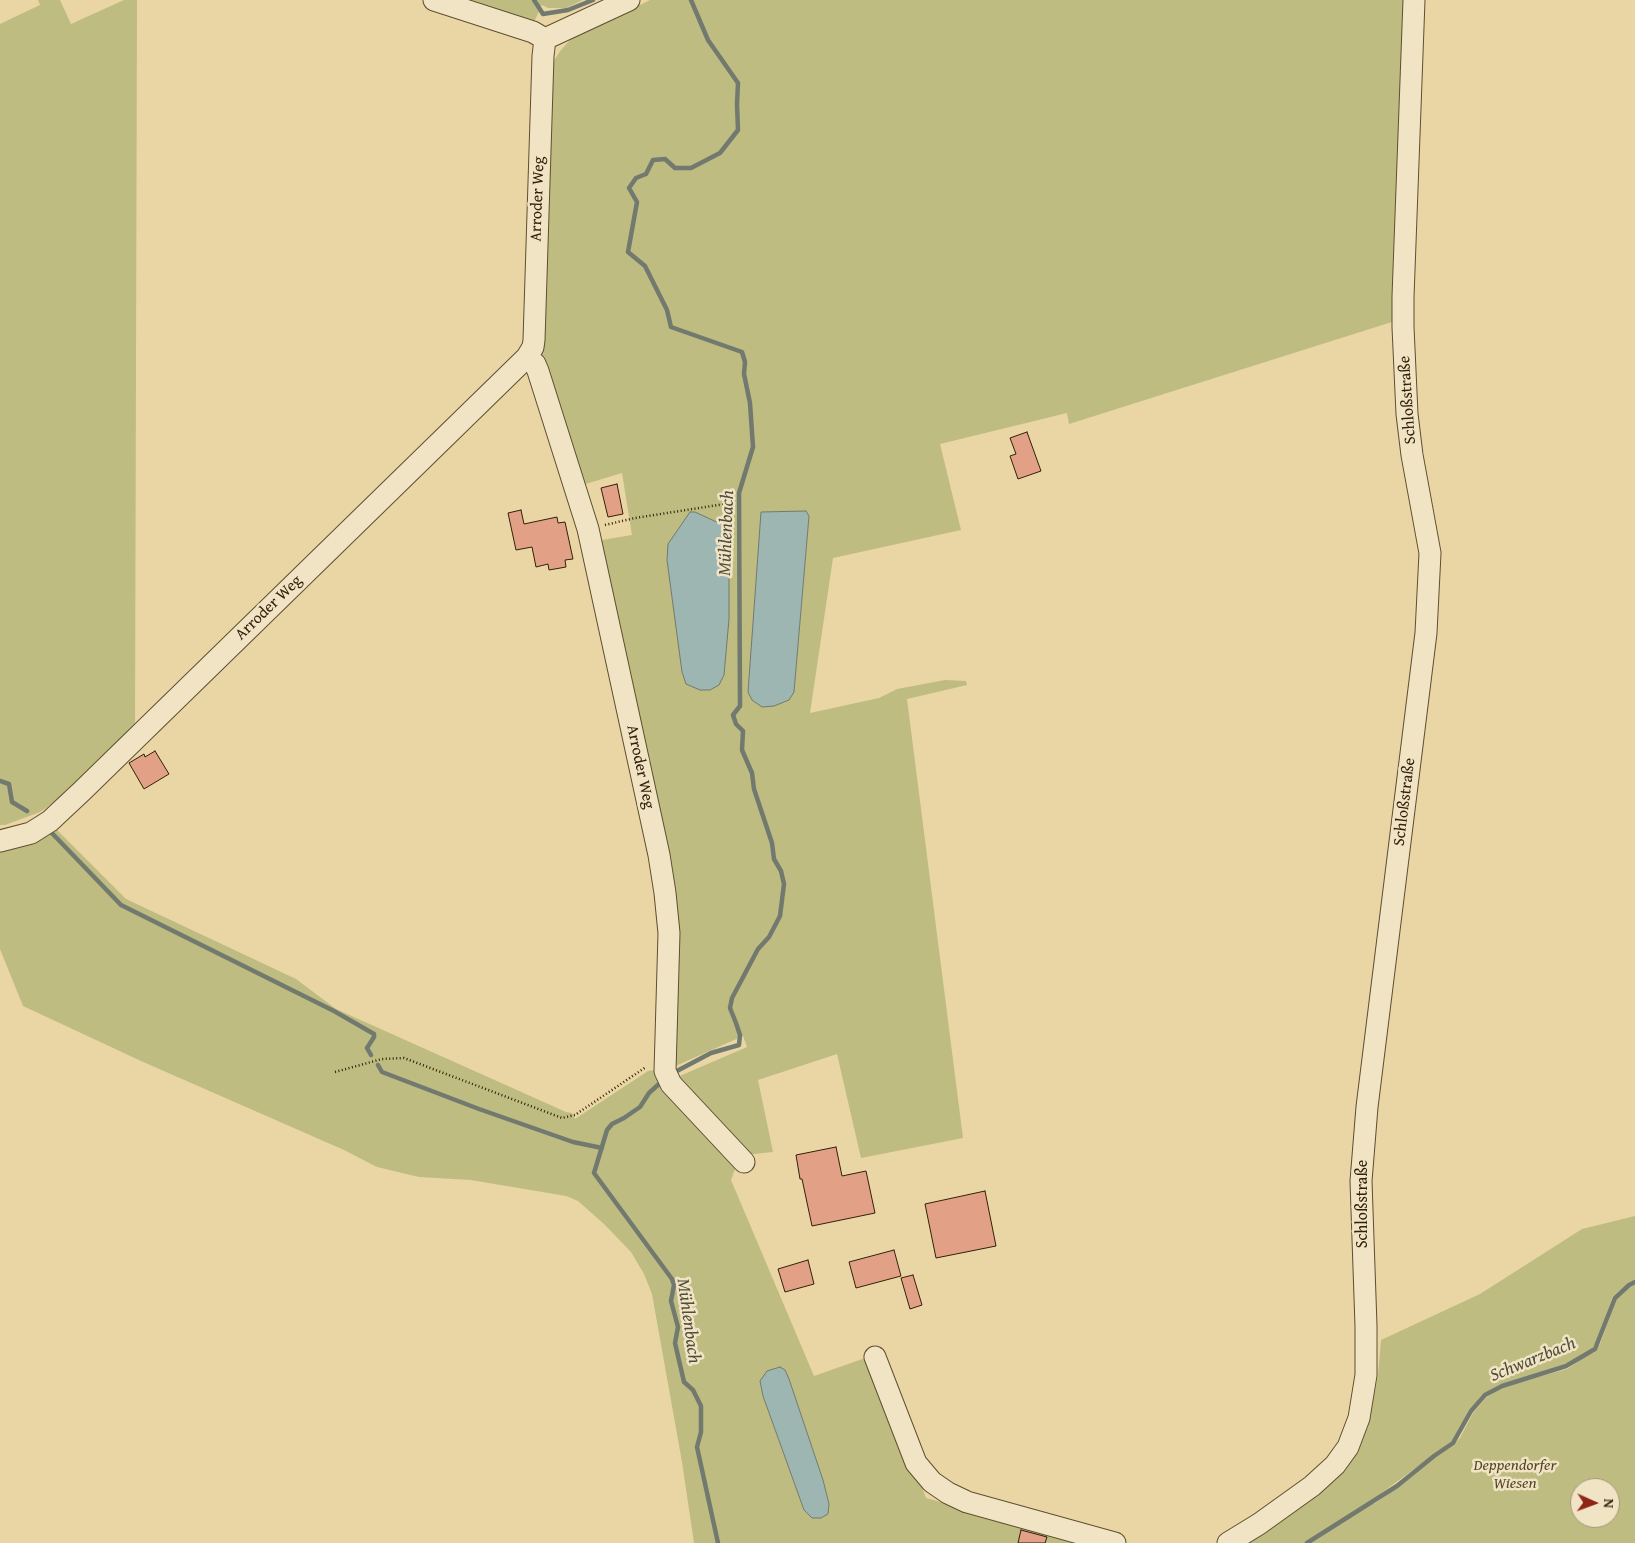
<!DOCTYPE html>
<meta charset="utf-8">
<style>
body{margin:0}
#map{position:relative;width:1635px;height:1543px;overflow:hidden;background:#e9d6a4;font-family:"Gentium Book Plus",serif}
canvas{display:block}
.north{position:absolute;left:1570px;top:1478px;width:50px;height:50px;box-sizing:border-box;background:#f1e4c4;border:1px solid #a4967a;border-radius:50%;rotate:92deg;font-size:14px;font-weight:700;line-height:20px;text-align:center;color:#31200a}
.north::after{content:'';display:block;margin:auto;width:18px;height:22px;background:#8f2418;clip-path:polygon(50% 0,100% 100%,50% 72%,0 100%)}
</style>
<div id="map">
<canvas width="1635" height="1543"></canvas>
<div class="north">N</div>
</div>
<script>
const c = document.querySelector('canvas').getContext('2d');
c.lineJoin = 'round';
function paint(path, color) { c.fillStyle = color; c.fill(path, 'evenodd'); }
const poly = rows => new Path2D(rows.map(r => 'M' + r).join(''));
function stroke(path, color, width, dash) { c.strokeStyle = color; c.lineWidth = width; c.lineCap = dash ? 'butt' : 'round'; c.setLineDash(dash || []); c.stroke(path); }
function write(font, color, halo, rows, align = 'center') {
  c.font = font + ' "Gentium Book Plus",serif'; c.lineWidth = 5; c.setLineDash([]); c.textBaseline = 'middle'; c.strokeStyle = halo; c.fillStyle = color; for (const [text, x, y, turn = 0] of rows) {
    c.save(); c.translate(x, y); c.rotate((+turn || 0) * Math.PI / 180); c.textAlign = isNaN(turn) ? turn : align; if (halo) c.strokeText(text, 0, 0); c.fillText(text, 0, 0); c.restore();
  }
}
paint(poly([
 [38,0,60,0,71,24,124,0,137,0,135,731,70,791,40,812,5,825,0,825,0,24,40,5],
 [463,0,583,0,566,8,548,8,542,5,534,22],
 [650,0,1407,0,1395,321,1069,424,1067,413,940,444,961,530,833,558,810,713,879,698,897,689,945,680,966,681,967,685,907,699,963,1138,861,1158,837,1054,758,1080,773,1152,744,1155,675,1078,747,1047,743,1036,671,1068,676,933,596,541,632,535,622,473,579,486,539,354,551,65,561,50,571,39],
 [806,511,809,516,794,692],
 [56,829,126,899,296,979,336,1009,566,1112,572,1113,575,1119,648,1071,655,1070,738,1161,731,1180,814,1376,871,1356,926,1498,1093,1543,694,1543,682,1462,652,1294,644,1274,631,1252,604,1224,578,1201,566,1196,471,1180,419,1177,377,1167,344,1150,141,1061,23,1006,0,949,0,852,34,844],
 [785,1370,823,1480,829,1504,828,1514,812,1518,804,1509,763,1396],
 [1635,1216,1635,1280,1628,1283,1613,1296,1596,1342,1592,1349,1567,1363,1501,1384,1482,1395,1469,1410,1457,1436,1452,1441,1372,1500,1374,1504,1398,1487,1434,1458,1454,1444,1460,1438,1473,1413,1486,1398,1502,1387,1567,1369,1586,1356,1595,1352,1600,1344,1617,1298,1630,1286,1635,1284,1635,1543,1240,1543,1354,1455,1368,1427,1378,1375,1381,1340,1480,1294,1582,1229],
 [1580,1488,1610,1488,1610,1518,1580,1518]
]), '#bebc81');
const water = poly([
 [806,511,809,516,794,692,789,700,774,706,762,707,752,700,748,692,761,512,806,511],
 [690,512,695,512,723,525,729,538,729,619,724,675,719,685,710,690,700,690,686,684,682,672,667,560,668,544,690,512],
 [780,1367,785,1370,789,1379,823,1480,829,1504,828,1514,821,1518,812,1518,804,1510,763,1396,760,1381,767,1371,780,1367]
]);
paint(water, '#9db6b2');
stroke(water, '#727a6f', 1);
stroke(poly([
 [534,0,543,14,568,10,593,0],
 [0,781,9,784,12,802,27,811],
 [49,830,121,905,334,1011,374,1034,374,1037,367,1048,371,1055],
 [378,1065,382,1072,479,1109,573,1142,602,1148],
 [675,1072,711,1053,739,1045,740,1035,736,1023,730,1008,732,998,758,949,769,937,780,916,784,884,781,871,774,859,772,843,754,789,752,773,742,750,743,731,736,724,733,715,740,706,739,493,753,447,750,403,744,374,745,362,742,352,671,327,667,310,645,266,628,252,637,202,629,188,636,178,646,174,653,160,665,159,675,168,691,168,720,153,738,130,737,104,738,83,708,40,691,0],
 [659,1084,649,1093,640,1107,624,1118,612,1124,607,1130,594,1173,672,1279,674,1285,671,1301,678,1327,675,1343,684,1382,693,1390,701,1406,701,1432,697,1447,718,1543],
 [1307,1543,1397,1486,1434,1456,1453,1443,1471,1411,1485,1395,1502,1386,1566,1366,1595,1349,1615,1298,1629,1285,1635,1282]
]), '#727a6f', 4.5);
const building = poly([
 [1027,432,1041,471,1018,479,1010,456,1016,454,1010,438,1027,432],
 [617,484,623,514,608,517,601,488,617,484],
 [521,510,524,524,557,517,558,523,565,522,573,559,565,560,566,567,549,570,548,564,536,567,532,547,516,550,508,513,521,510],
 [155,751,169,774,144,789,129,763,144,754,145,757,155,751],
 [836,1147,842,1176,866,1171,875,1213,812,1226,802,1179,800,1179,796,1155,836,1147],
 [985,1191,996,1246,936,1258,925,1204,985,1191],
 [894,1250,901,1276,856,1288,849,1262,894,1250],
 [808,1260,814,1284,785,1292,778,1269,808,1260],
 [913,1275,922,1305,910,1309,901,1278,913,1275],
 [1021,1530,1047,1537,1045,1543,1018,1543,1021,1530]
]);
paint(building, '#e2a186');
stroke(building, '#31200a', 1);
const minor = poly([
 [434,0,533,32,545,39],
 [545,39,629,0],
 [527,357,535,364,538,371,588,529,659,855,665,893,669,933,665,1071,671,1084,744,1162],
 [0,841,31,833,50,821,81,792,527,357,533,347,534,340,543,56,545,39],
 [875,1357,916,1463,932,1482,948,1493,967,1502,1115,1543],
 [1228,1543,1259,1524,1312,1486,1335,1465,1348,1447,1359,1418,1366,1375,1366,1326,1361,1181,1367,1107,1426,633,1430,553,1412,455,1407,414,1403,327,1403,297,1414,0]
]);
stroke(minor, '#5f4e30', 23);
stroke(poly([
 [605,525,635,518,731,503],
 [335,1072,382,1059,404,1058,562,1118,575,1115,646,1067]
]), '#31200a', 2.5, [1, 2.5]);
stroke(minor, '#f1e4c4', 21);
write('16px', '#31200a', '#f1e4c4', [
 ["Arroder Weg",538,199,-88],
 ["Schloßstraße",1408,400,-94],
 ["Arroder Weg",269,608,-44],
 ["Arroder Weg",640,767,78],
 ["Schloßstraße",1405,802,-83],
 ["Schloßstraße",1363,1204,-90]
]);
write('italic 16px', '#544728', '#f1e4c4', [
 ["Deppendorfer",1515,1466],
 ["Wiesen",1515,1484]
]);
write('italic 18px', '#514d3c', '#f1e4c4', [
 ["Mühlenbach",727,533,-88],
 ["Mühlenbach",688,1321,82],
 ["Schwarzbach",1533,1360,-22]
]);
</script>
